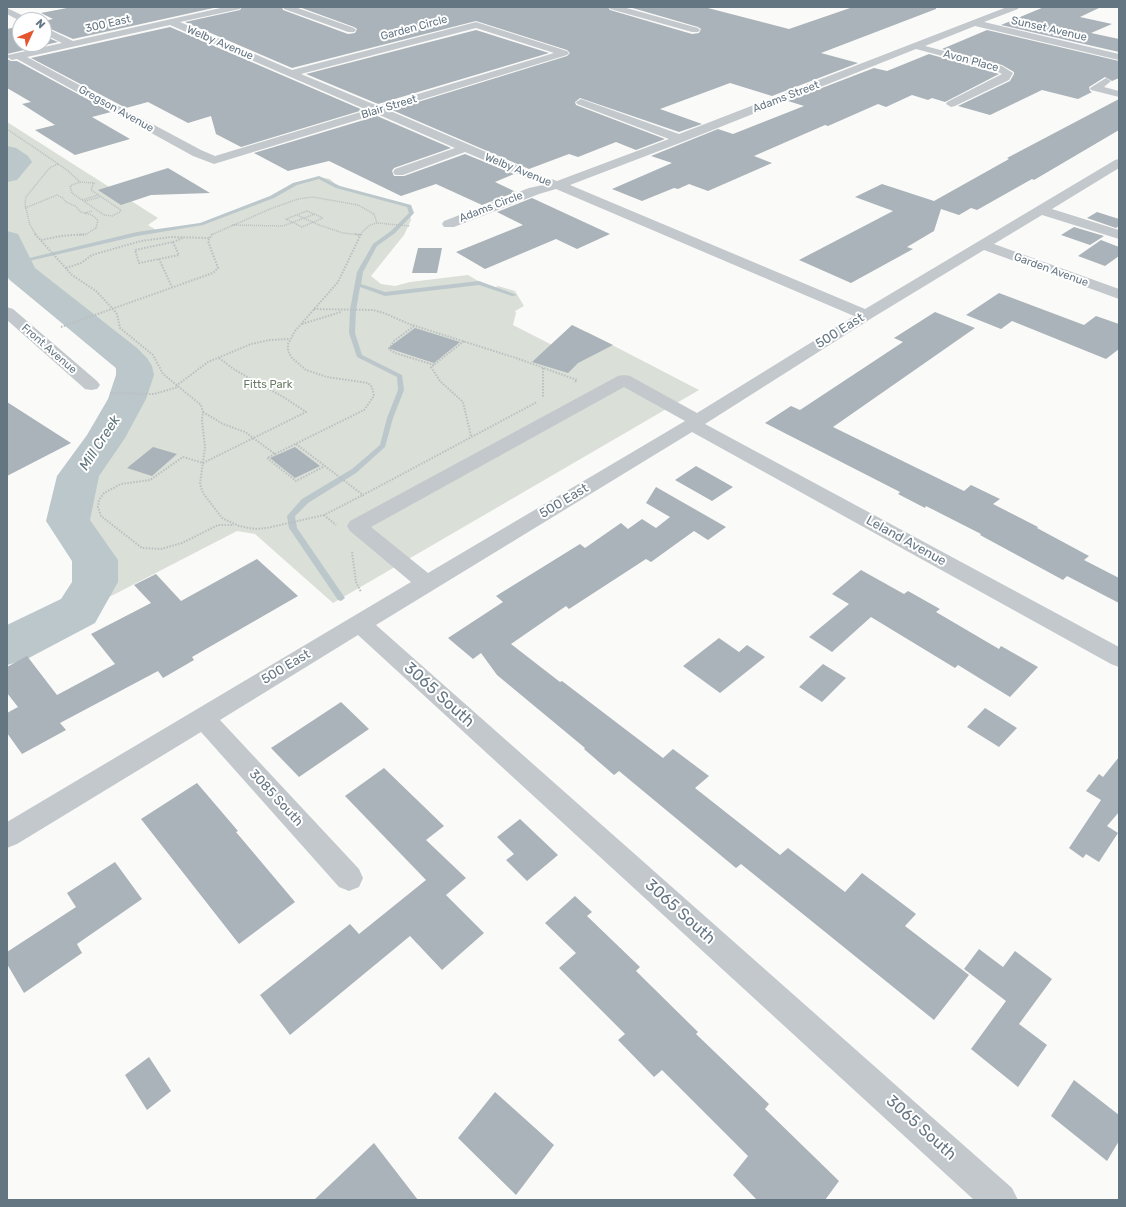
<!DOCTYPE html>
<style>
body{margin:0}
#map{position:relative;width:1126px;height:1207px;overflow:hidden;background:#fafaf8;font-family:Rubik,sans-serif}
canvas{display:block}
.frame{position:absolute;inset:0;border:8px solid #657683;pointer-events:none}
.north{position:absolute;left:12px;top:12px;width:40px;height:40px;box-sizing:border-box;background:#fff;border:1px solid #c1c8cd;border-radius:50%;rotate:46deg;font-size:11px;font-weight:700;line-height:16px;text-align:center;color:#657683}
.north::after{content:'';display:block;margin:auto;width:14px;height:18px;background:#e4572e;clip-path:polygon(50% 0,100% 100%,50% 72%,0 100%)}
</style>
<div id="map">
<canvas width="1126" height="1207"></canvas>
<div class="frame"></div>
<div class="north">N</div>
</div>
<script>
const c = document.querySelector('canvas').getContext('2d');
c.lineJoin = 'round';
function paint(path, color) { c.fillStyle = color; c.fill(path, 'evenodd'); }
const poly = rows => new Path2D(rows.map(r => 'M' + r).join(''));
function stroke(path, color, width, dash) { c.strokeStyle = color; c.lineWidth = width; c.lineCap = dash ? 'butt' : 'round'; c.setLineDash(dash || []); c.stroke(path); }
function write(font, color, halo, rows, align = 'center') {
  c.font = font + ' Rubik,sans-serif'; c.lineWidth = 4; c.setLineDash([]); c.textBaseline = 'middle'; c.strokeStyle = halo; c.fillStyle = color; for (const [text, x, y, turn = 0] of rows) {
    c.save(); c.translate(x, y); c.rotate((+turn || 0) * Math.PI / 180); c.textAlign = isNaN(turn) ? turn : align; if (halo) c.strokeText(text, 0, 0); c.fillText(text, 0, 0); c.restore();
  }
}
paint(poly([
 [7,122,158,218,148,225,156,230,201,224,272,197,295,184,319,177,330,179,338,187,409,206,411,220,404,235,371,276,381,284,395,286,410,282,468,275,492,289,498,286,515,291,524,306,515,311,516,313,513,325,556,347,587,332,699,390,333,603,255,534,237,531,86,609,92,593,84,563,60,522,68,475,115,392,120,377,114,365,7,278,7,265,11,263,7,259]
]), '#dadfd7');
paint(poly([
 [319,176,340,186,411,205,414,213,395,233,377,246,363,272,361,284,385,292,479,281,517,295,512,296,479,285,385,296,360,287,356,310,355,333,362,355,402,375,404,390,393,418,385,447,356,473,308,503,295,516,297,528,345,598,341,601,338,600,289,528,287,516,302,499,352,469,380,445,387,418,398,390,397,377,357,357,349,333,350,310,357,272,373,244,391,231,409,213,407,207,336,188,319,179,297,185,274,198,203,225,137,236,16,264,13,262,137,232,200,223,270,196,293,183,319,176]
]), '#bbc7cb');
paint(poly([
 [7,146,16,148,28,156,32,162,17,180,7,182,7,146],
 [7,231,18,234,35,268,137,348,147,358,152,366,154,375,146,399,125,438,99,476,90,520,118,560,118,582,95,623,25,660,7,665,7,625,61,599,72,582,72,561,46,521,57,476,87,435,108,399,116,375,116,368,111,364,10,280,7,276,7,231]
]), '#bbc7cb');
paint(poly([
 [72,7,218,7,73,39,44,26,44,21,53,19,41,13],
 [242,7,282,7,283,10,348,34,355,33,357,29,354,27,299,7,608,7,610,10,692,34,699,33,701,29,698,27,629,7,704,7,789,29,853,7,936,7,936,9,821,53,858,63,772,96,730,83,660,109,702,124,679,132,580,98,575,102,576,105,665,139,636,150,616,142,578,157,569,154,529,169,392,110,567,56,570,53,567,50,476,21,292,68,185,22,240,10],
 [1044,7,1101,7,1080,17,1112,24,1091,33,1119,39,1119,52,1001,25],
 [20,26,20,44,44,44,44,36,58,42,7,54,7,29],
 [170,27,363,110,241,147,216,134,211,116,188,123,148,102,126,108,31,58],
 [476,30,549,53,378,104,306,74],
 [987,30,1119,61,1119,78,1112,81,1105,77,1089,87,1090,91,1092,92,1078,99,1042,90,990,115,958,106,1010,81,1014,74,1014,72,1002,65,942,49],
 [929,54,999,74,945,102,932,98,928,100,912,95,886,107,878,104,828,126,825,125,754,156,772,163,708,191,689,184,678,189,674,188,642,201,612,189,672,163,651,156,718,129,733,134,804,106,788,101,874,68,887,71],
 [7,59,11,61,17,61,111,112,92,117,130,139,75,155,35,130,55,125,22,104,31,102,7,88],
 [1119,99,1119,130,1034,180,1032,179,977,210,971,208,959,215,941,209,934,231,907,247,913,249,851,283,799,260,893,211,855,197,882,184,934,201,1009,159,1007,158],
 [377,116,451,148,394,168,392,171,394,176,404,176,465,154,514,174,495,182,516,192,482,205,436,184,401,196,329,161,288,171,254,153],
 [168,168,210,193,151,195,121,205,98,190],
 [532,198,610,234,577,249,556,239,485,269,456,252,523,225,497,212],
 [1097,212,1119,219,1119,226,1116,228,1087,218],
 [1074,227,1104,236,1090,245,1061,235],
 [1101,240,1119,247,1119,256,1105,266,1078,256],
 [418,248,442,248,437,273,412,273],
 [999,293,1084,325,1096,316,1119,324,1119,349,1106,359,1012,321,1001,329,966,315],
 [935,312,975,328,833,427,964,491,971,485,1000,499,993,504,1038,527,1037,528,1089,556,1084,560,1119,578,1119,603,1067,576,1063,580,980,535,981,534,926,506,925,508,898,494,900,492,765,423,791,406,800,410,903,342,894,338],
 [572,325,613,345,578,363,568,373,532,362],
 [415,328,460,342,434,363,388,348],
 [7,402,71,443,7,476],
 [153,447,177,454,152,476,127,468],
 [295,447,320,466,295,478,270,458],
 [696,466,733,487,712,501,675,480],
 [656,487,726,527,708,540,694,531,651,562,646,559,569,609,566,606,511,644,560,682,562,681,663,758,673,749,709,776,695,788,780,855,788,848,845,892,862,873,916,914,905,926,969,975,934,1020,741,864,736,868,619,771,614,775,584,749,585,748,497,675,481,653,473,659,448,638,503,602,496,596,580,544,585,548,621,523,628,529,642,519,656,528,670,517,646,503],
 [257,559,298,596,192,657,194,660,163,678,158,671,60,723,66,730,22,754,7,733,7,713,18,707,7,693,7,667,27,656,57,695,115,664,91,634,151,603,134,585,156,574,181,601],
 [861,570,904,594,908,591,940,609,936,612,999,649,1001,646,1038,667,1010,697,958,665,955,668,871,617,832,652,809,637,849,604,832,594],
 [719,638,739,652,747,645,765,657,720,693,683,666],
 [823,664,846,678,822,702,799,687],
 [341,702,369,729,299,777,271,748],
 [985,708,1017,728,999,747,967,727],
 [1119,757,1119,812,1107,826,1118,833,1099,862,1086,854,1083,858,1069,848,1101,800,1086,791,1099,774,1103,777],
 [384,768,444,826,426,840,466,878,446,895,484,933,442,970,410,936,290,1035,260,995,350,924,359,934,426,880,345,796],
 [197,783,238,831,236,832,295,902,239,944,141,819],
 [520,819,558,855,527,881,506,860,514,854,497,837],
 [115,862,142,899,77,944,82,953,24,993,7,964,7,952,76,907,67,893],
 [575,896,592,912,587,916,640,967,636,971,698,1032,696,1034,769,1104,765,1109,839,1181,825,1200,757,1200,733,1175,748,1156,662,1070,654,1077,618,1040,625,1034,559,968,576,953,545,923],
 [979,949,1003,967,1015,951,1052,979,1019,1024,1047,1045,1018,1087,971,1049,1006,1001,964,969],
 [149,1057,171,1091,147,1110,125,1075],
 [1074,1080,1119,1115,1119,1141,1107,1161,1051,1116],
 [495,1092,554,1145,516,1195,458,1138],
 [374,1143,418,1200,314,1200]
]), '#aab3b9');
stroke(poly([
 [7,129,67,170,80,182],
 [80,182,94,183,91,190,121,210,120,212,112,216,104,215,72,193,70,186,80,182],
 [82,200,98,195],
 [85,201,100,197],
 [25,208,57,195,63,198,66,202,75,206,81,212,92,215,98,220,96,228,85,235,76,235],
 [307,211,323,218,302,227,286,219,307,211],
 [85,213,92,211],
 [297,215,319,225,343,233,361,235],
 [232,225,283,226,315,214],
 [36,235,30,225,25,204,26,197,47,171,51,167,58,164],
 [211,235,270,209,298,199,313,197,358,205,374,214,377,223],
 [361,235,362,232,370,225,377,223,410,226]
]), '#bbbfc2', 1.5, [1, 1]);
stroke(poly([
 [35,234,72,275,96,291,112,308,117,314,120,328,153,355,163,374,201,405,203,412,202,420,205,447,200,484,203,493,222,518,239,526,255,529,267,528,324,515,363,495],
 [355,234,361,235],
 [41,240,61,236,86,234],
 [173,242,179,255,139,263,135,250,173,242],
 [173,242,183,238],
 [159,259,172,287],
 [66,268,81,263,92,255,141,241,171,237,209,238],
 [314,309,373,310,384,313,409,324,516,358,577,380,575,382],
 [302,324,341,312],
 [414,326,394,341,389,349,395,353,434,365],
 [61,327,213,273,218,268,208,241,212,234],
 [464,341,431,367,440,381,463,402,471,436],
 [219,358,235,370,285,398,306,412,203,463,183,457,150,480,121,484,104,493,99,500,98,507,101,516,142,548,161,549,182,543,218,525,234,525],
 [543,368,543,398],
 [176,386,208,362,251,344,270,340,290,339],
 [110,393,154,394,178,387],
 [203,412,223,424,245,432,275,454,364,410,374,396,372,387,368,383,327,377,306,370,292,358,288,351,288,344,295,331,338,282,361,234],
 [296,444,363,495,537,402],
 [275,454,267,458,296,481,325,466],
 [324,515,336,525],
 [352,552,356,582,361,592]
]), '#bbbfc2', 2, [1.5, 1.5]);
paint(poly([
 [225,7,241,7,240,9,180,22,292,70,476,22,567,51,569,53,567,55,388,110,540,175,557,181,669,139,577,104,576,102,581,99,679,134,1007,7,1019,7,1018,9,984,22,1119,54,1119,60,975,26,925,46,1002,66,1013,73,1009,80,955,106,951,107,946,104,947,102,1002,74,994,70,916,49,685,141,570,185,865,309,1115,160,1119,159,1119,168,1052,209,1119,230,1119,239,1042,215,994,244,1119,289,1119,299,984,250,872,318,705,424,1119,647,1119,667,1111,664,692,432,376,625,1012,1188,1018,1200,974,1200,358,635,220,720,359,869,363,878,359,887,349,891,339,887,201,732,17,844,7,848,7,822,411,582,350,531,347,526,350,521,618,376,624,375,630,376,697,413,854,316,556,189,539,194,454,227,444,227,442,224,444,221,529,188,543,185,465,152,403,175,395,175,393,172,395,169,455,148,377,114,214,164,193,156,17,59,12,60,7,57,8,55,62,43,44,34,44,27,73,41,225,7],
 [170,25,367,110,215,156,201,150,27,57,170,25],
 [476,28,554,53,378,106,301,74,476,28],
 [624,387,685,421,428,573,371,527,624,387],
 [283,7,295,7,354,28,356,30,354,32,348,32,284,9,283,7],
 [609,7,623,7,698,28,700,30,698,32,692,32,610,9,609,7],
 [7,8,28,18,30,20,20,21,7,14,7,8],
 [1106,78,1111,81,1104,87,1119,91,1119,97,1091,90,1090,88,1106,78],
 [7,307,13,309,97,381,100,385,97,389,91,390,85,389,7,320,7,307]
]), '#c3c8cc');
write('11px', '#657683', '#fff', [
 ["300 East",108,24,-13],
 ["Garden Circle",414,28,-15],
 ["Sunset Avenue",1049,29,13],
 ["Welby Avenue",220,43,23],
 ["Avon Place",971,61,15],
 ["Adams Street",786,97,-21],
 ["Blair Street",389,107,-17],
 ["Gregson Avenue",116,109,29],
 ["Welby Avenue",518,170,22],
 ["Adams Circle",491,207,-21],
 ["Garden Avenue",1051,270,20],
 ["Front Avenue",49,349,41]
]);
write('11px', '#687a64', '#fff', [
 ["Fitts Park",268,385]
]);
write('13px', '#657683', '#fff', [
 ["500 East",840,331,-32],
 ["500 East",564,501,-31],
 ["Leland Avenue",906,541,29],
 ["500 East",286,667,-31],
 ["3085 South",276,798,47]
]);
write('italic 14px', '#60757c', '#fff', [
 ["Mill Creek",100,443,-57]
]);
write('16px', '#657683', '#fff', [
 ["3065 South",439,695,42],
 ["3065 South",680,912,42],
 ["3065 South",921,1128,42]
]);
</script>
